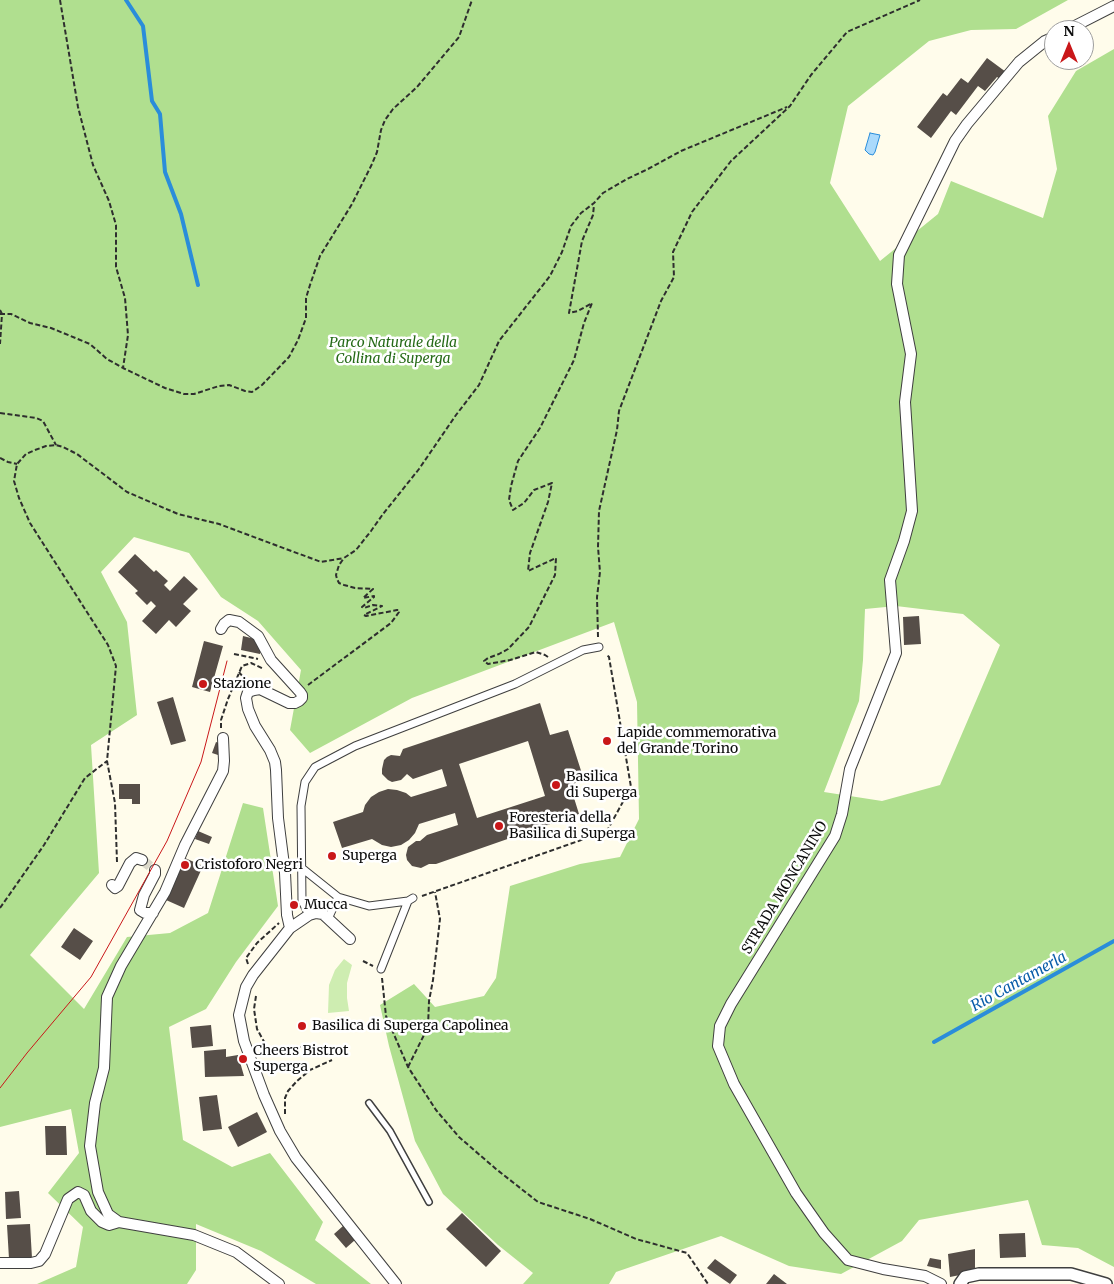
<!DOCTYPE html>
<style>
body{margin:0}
#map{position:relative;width:1114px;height:1284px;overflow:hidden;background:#fffceb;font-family:Merriweather,serif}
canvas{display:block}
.north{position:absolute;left:1044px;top:20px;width:50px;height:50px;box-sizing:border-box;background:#fff;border:1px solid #9e9e9e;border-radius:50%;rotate:0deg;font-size:14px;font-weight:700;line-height:20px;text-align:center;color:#0c0c0c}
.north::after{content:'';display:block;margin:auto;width:18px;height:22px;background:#c91719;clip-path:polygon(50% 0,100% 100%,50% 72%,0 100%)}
</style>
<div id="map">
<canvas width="1114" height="1284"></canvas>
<div class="north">N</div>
</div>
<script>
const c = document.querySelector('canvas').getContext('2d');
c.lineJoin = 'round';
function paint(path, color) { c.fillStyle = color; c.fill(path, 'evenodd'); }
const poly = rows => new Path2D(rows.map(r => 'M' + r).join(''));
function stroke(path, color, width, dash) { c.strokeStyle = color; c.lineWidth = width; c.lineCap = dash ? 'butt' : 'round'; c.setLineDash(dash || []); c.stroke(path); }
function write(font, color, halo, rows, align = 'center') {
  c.font = font + ' Merriweather,serif'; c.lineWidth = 5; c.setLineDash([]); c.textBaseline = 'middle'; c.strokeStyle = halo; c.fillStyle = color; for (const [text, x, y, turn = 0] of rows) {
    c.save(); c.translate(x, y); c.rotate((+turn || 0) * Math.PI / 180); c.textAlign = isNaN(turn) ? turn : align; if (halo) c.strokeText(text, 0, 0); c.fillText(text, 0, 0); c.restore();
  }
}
paint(poly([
 [344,959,352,965,347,983,347,998,349,1011,328,1013,329,985,335,970]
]), '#ceedb1');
paint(poly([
 [0,0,1068,0,1016,29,971,30,929,41,848,106,830,183,880,261,938,214,951,181,1043,218,1057,169,1048,116,1076,71,1114,49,1114,1267,1078,1248,1042,1245,1028,1200,919,1220,902,1241,841,1274,789,1266,721,1236,616,1272,609,1284,523,1284,533,1273,498,1245,443,1194,415,1141,389,1046,380,1005,414,984,435,1007,484,996,496,978,510,886,580,864,620,857,639,819,637,702,614,622,412,698,310,753,290,730,301,670,258,621,221,597,189,553,134,537,101,572,127,622,137,715,91,745,99,873,30,955,84,1009,127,937,170,933,208,913,243,803,263,808,278,906,236,962,206,1009,169,1027,183,1140,232,1167,270,1153,323,1222,315,1240,371,1284,316,1284,261,1251,196,1224,196,1270,187,1284,37,1284,76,1267,83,1227,48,1193,79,1153,71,1109,0,1127],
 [896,606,963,614,1000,645,940,785,882,801,824,792,859,701,863,660,865,609]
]), '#b0df8f');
const water = poly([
 [870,133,880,135,875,152,873,155,869,154,865,150,870,133]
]);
paint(water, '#aadafc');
stroke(water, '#2a8dda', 1);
stroke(poly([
 [126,0,143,26,152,101,160,114,165,172,181,214,198,285],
 [934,1042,1114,941]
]), '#2a8dda', 4);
paint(poly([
 [987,58,1006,72,1000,79,997,77,985,91,978,86,956,115,951,111,931,138,917,127,943,93,947,96,961,78,968,83],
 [135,554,154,572,156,570,168,581,164,585,170,591,184,576,198,589,183,604,191,611,176,627,169,620,156,634,142,621,156,606,151,601,147,605,135,593,138,591,118,572],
 [919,616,921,644,904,645,903,617],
 [243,636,255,639,261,648,260,654,241,650],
 [204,641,223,646,210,692,192,687],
 [173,697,186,741,171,745,157,702],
 [540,703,550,735,568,730,584,780,570,785,579,814,436,864,429,864,421,868,412,866,407,860,406,855,408,847,416,841,420,841,427,835,458,825,455,813,419,824,415,833,409,840,401,845,391,847,382,845,372,839,342,848,333,822,363,812,365,805,371,797,379,792,388,789,397,790,406,793,411,797,447,786,442,769,413,779,407,774,401,780,392,782,388,780,382,774,382,769,384,760,387,757,391,755,400,756,403,749],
 [528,741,545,796,477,818,459,764],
 [216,742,222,744,218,755,212,753],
 [119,784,140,784,140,804,132,804,132,799,119,799],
 [198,831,212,837,209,844,195,839],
 [185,858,203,866,184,908,166,900],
 [74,928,93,941,80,960,61,947],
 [211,1025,213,1046,192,1048,190,1027],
 [226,1049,226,1057,238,1055,244,1076,205,1077,204,1051],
 [217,1095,222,1129,203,1131,199,1097],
 [257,1112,267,1132,238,1147,228,1127],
 [45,1126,66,1126,67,1155,46,1155],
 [19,1191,21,1218,6,1219,5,1192],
 [462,1213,501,1251,486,1267,446,1229],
 [30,1224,32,1258,9,1259,7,1225],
 [343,1226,355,1240,346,1248,334,1234],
 [1025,1233,1026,1257,1000,1258,999,1234],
 [975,1249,975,1272,950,1277,948,1254],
 [930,1258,941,1260,941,1269,927,1266],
 [715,1259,737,1275,730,1284,707,1268],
 [774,1274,787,1284,766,1284]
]), '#564e48');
stroke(poly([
 [142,860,155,870]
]), '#dbd8ca', 10, [10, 5]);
const service = poly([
 [369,1103,390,1131,429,1202]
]);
const pedestrian = poly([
 [303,869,338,897,369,906,408,901,413,898],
 [309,915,302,901,301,806,305,782,315,767,355,746,515,684,583,650,599,647],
 [328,919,338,897],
 [381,969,408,901]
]);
const minor = poly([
 [1067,30,1114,6],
 [221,629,224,624,229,620,239,622,258,636,271,660,300,692,302,695,302,698,299,701,295,703,289,703,260,689,254,690,248,692,246,698,248,709,255,726,270,750,275,762,276,770,278,818,285,873,287,915,290,928],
 [223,738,224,761,223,771,185,845,165,892,121,966,107,997,104,1068,95,1103,90,1146,98,1192,108,1214,119,1222,194,1235,236,1252,279,1284],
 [112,885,115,888,118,886,130,863,136,858,142,860],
 [153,913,145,913,140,910,144,895,155,874,155,870],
 [350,939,323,914,316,913,309,915,290,928,253,975,246,987,239,1015,244,1041,264,1095,280,1131,296,1158,396,1284],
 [0,1263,31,1263,39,1261,45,1254,68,1199,78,1192,84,1195,91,1211,102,1222,109,1225,119,1222],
 [941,1284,925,1276,883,1269,848,1260,824,1233,796,1193,734,1084,718,1046,720,1026,731,1004,835,836,842,814,850,769,896,653,890,580,904,541,912,511,905,402,911,354,897,284,899,255,955,141,967,124,1019,62,1045,41,1054,37]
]);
const tertiary = poly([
 [960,1284,965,1277,979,1274,1071,1274,1106,1284]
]);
stroke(service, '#3f3f3f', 8);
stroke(pedestrian, '#3f3f3f', 9);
stroke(minor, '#3f3f3f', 12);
stroke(tertiary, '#3f3f3f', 14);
stroke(poly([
 [60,0,78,107,93,165,109,201,116,225,116,267,125,298,128,335,123,368],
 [0,310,2,314,0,344],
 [0,314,11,314,30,323,51,328,90,344,107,359,123,368,165,388,184,394,194,394,219,386,229,385,245,391,252,392,262,385,289,357,298,340,306,318,306,298,310,285,320,256,352,204,372,164,377,152,381,130,385,120,393,109,417,87,459,37,472,0],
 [0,413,36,418,43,421,56,445],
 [0,458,8,462,17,464],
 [598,637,597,597,600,572,598,547,599,511,617,430,619,411,661,301,674,277,673,252,692,212,731,161,790,106,811,75,847,32,920,0],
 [234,654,258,659],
 [548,657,545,655,536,652,510,660,488,664,484,661,488,658,499,654,508,649,529,627,555,575,556,558,528,571,530,553,548,502,552,483,534,490,524,503,513,510,509,500,511,486,518,461,540,428,574,360,584,323,592,303,578,311,569,313,582,241,593,215,594,205],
 [239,672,247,682],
 [308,685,391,623,399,612,399,610,397,610,366,616,364,615,382,606,373,605,364,608,362,607,374,597,374,596,363,598,373,589,355,588,344,585,339,583,337,579,336,575,339,565,344,558,356,550,371,531,383,514,419,469,456,415,479,385,499,341,550,276,562,252,571,226,581,213,594,203,603,193,627,179,648,169,681,151,787,107],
 [221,728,221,720,228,699,242,666,251,663,264,669],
 [117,862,115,803,107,761,116,666,108,645,30,523,19,498,14,481,17,464,26,454,35,450,46,446,56,445,63,447,77,454,127,492,178,514,219,524,321,562,344,558],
 [422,896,607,831,631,787,609,657,606,654],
 [0,908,44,845,85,778,107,761],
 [363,961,373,966],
 [248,964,246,958,257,943,279,923],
 [382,978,386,1016,408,1067,436,1110,459,1137,496,1169,538,1202,590,1219,636,1239,687,1253,708,1284],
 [256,996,254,1009,257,1029,267,1047,325,1047],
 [408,1067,428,1027,429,1001,433,980,440,919,435,892],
 [285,1114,285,1098,288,1091,297,1081,310,1070,332,1060]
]), '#2e2e2e', 2, [5, 2.5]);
stroke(service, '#fff', 5);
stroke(pedestrian, '#fff', 7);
stroke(minor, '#fff', 10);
stroke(tertiary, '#fff', 11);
stroke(poly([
 [0,1088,27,1053,91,977,167,841,201,762,227,661]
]), '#c91719', 1);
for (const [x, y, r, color] of [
 [203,684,5,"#c91719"],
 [607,741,5,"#c91719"],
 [556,785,5,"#c91719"],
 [499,826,5,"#c91719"],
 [332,856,5,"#c91719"],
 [185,865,5,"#c91719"],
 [294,905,5,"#c91719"],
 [302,1026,5,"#c91719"],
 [243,1059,5,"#c91719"]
]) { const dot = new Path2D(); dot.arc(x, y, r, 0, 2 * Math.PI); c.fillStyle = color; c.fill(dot); stroke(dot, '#fff', 2); }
write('italic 14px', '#256a17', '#fff', [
 ["Parco Naturale della",393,343],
 ["Collina di Superga",393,359]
]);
write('14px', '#0c0c0c', '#fff', [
 ["Stazione",213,684],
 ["Lapide commemorativa",617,733],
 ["del Grande Torino",617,749],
 ["Basilica",566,777],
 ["di Superga",566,793],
 ["Foresteria della",509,818],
 ["Basilica di Superga",509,834],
 ["Superga",342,856],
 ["Cristoforo Negri",195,865],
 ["Mucca",304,905],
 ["Basilica di Superga Capolinea",312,1026],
 ["Cheers Bistrot",253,1051],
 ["Superga",253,1067]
], 'left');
write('14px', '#0c0c0c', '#fff', [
 ["STRADA MONCANINO",785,888,-59]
]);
write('italic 15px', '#0a5da9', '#fff', [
 ["Rio Cantamerla",1019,982,-29]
]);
</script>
